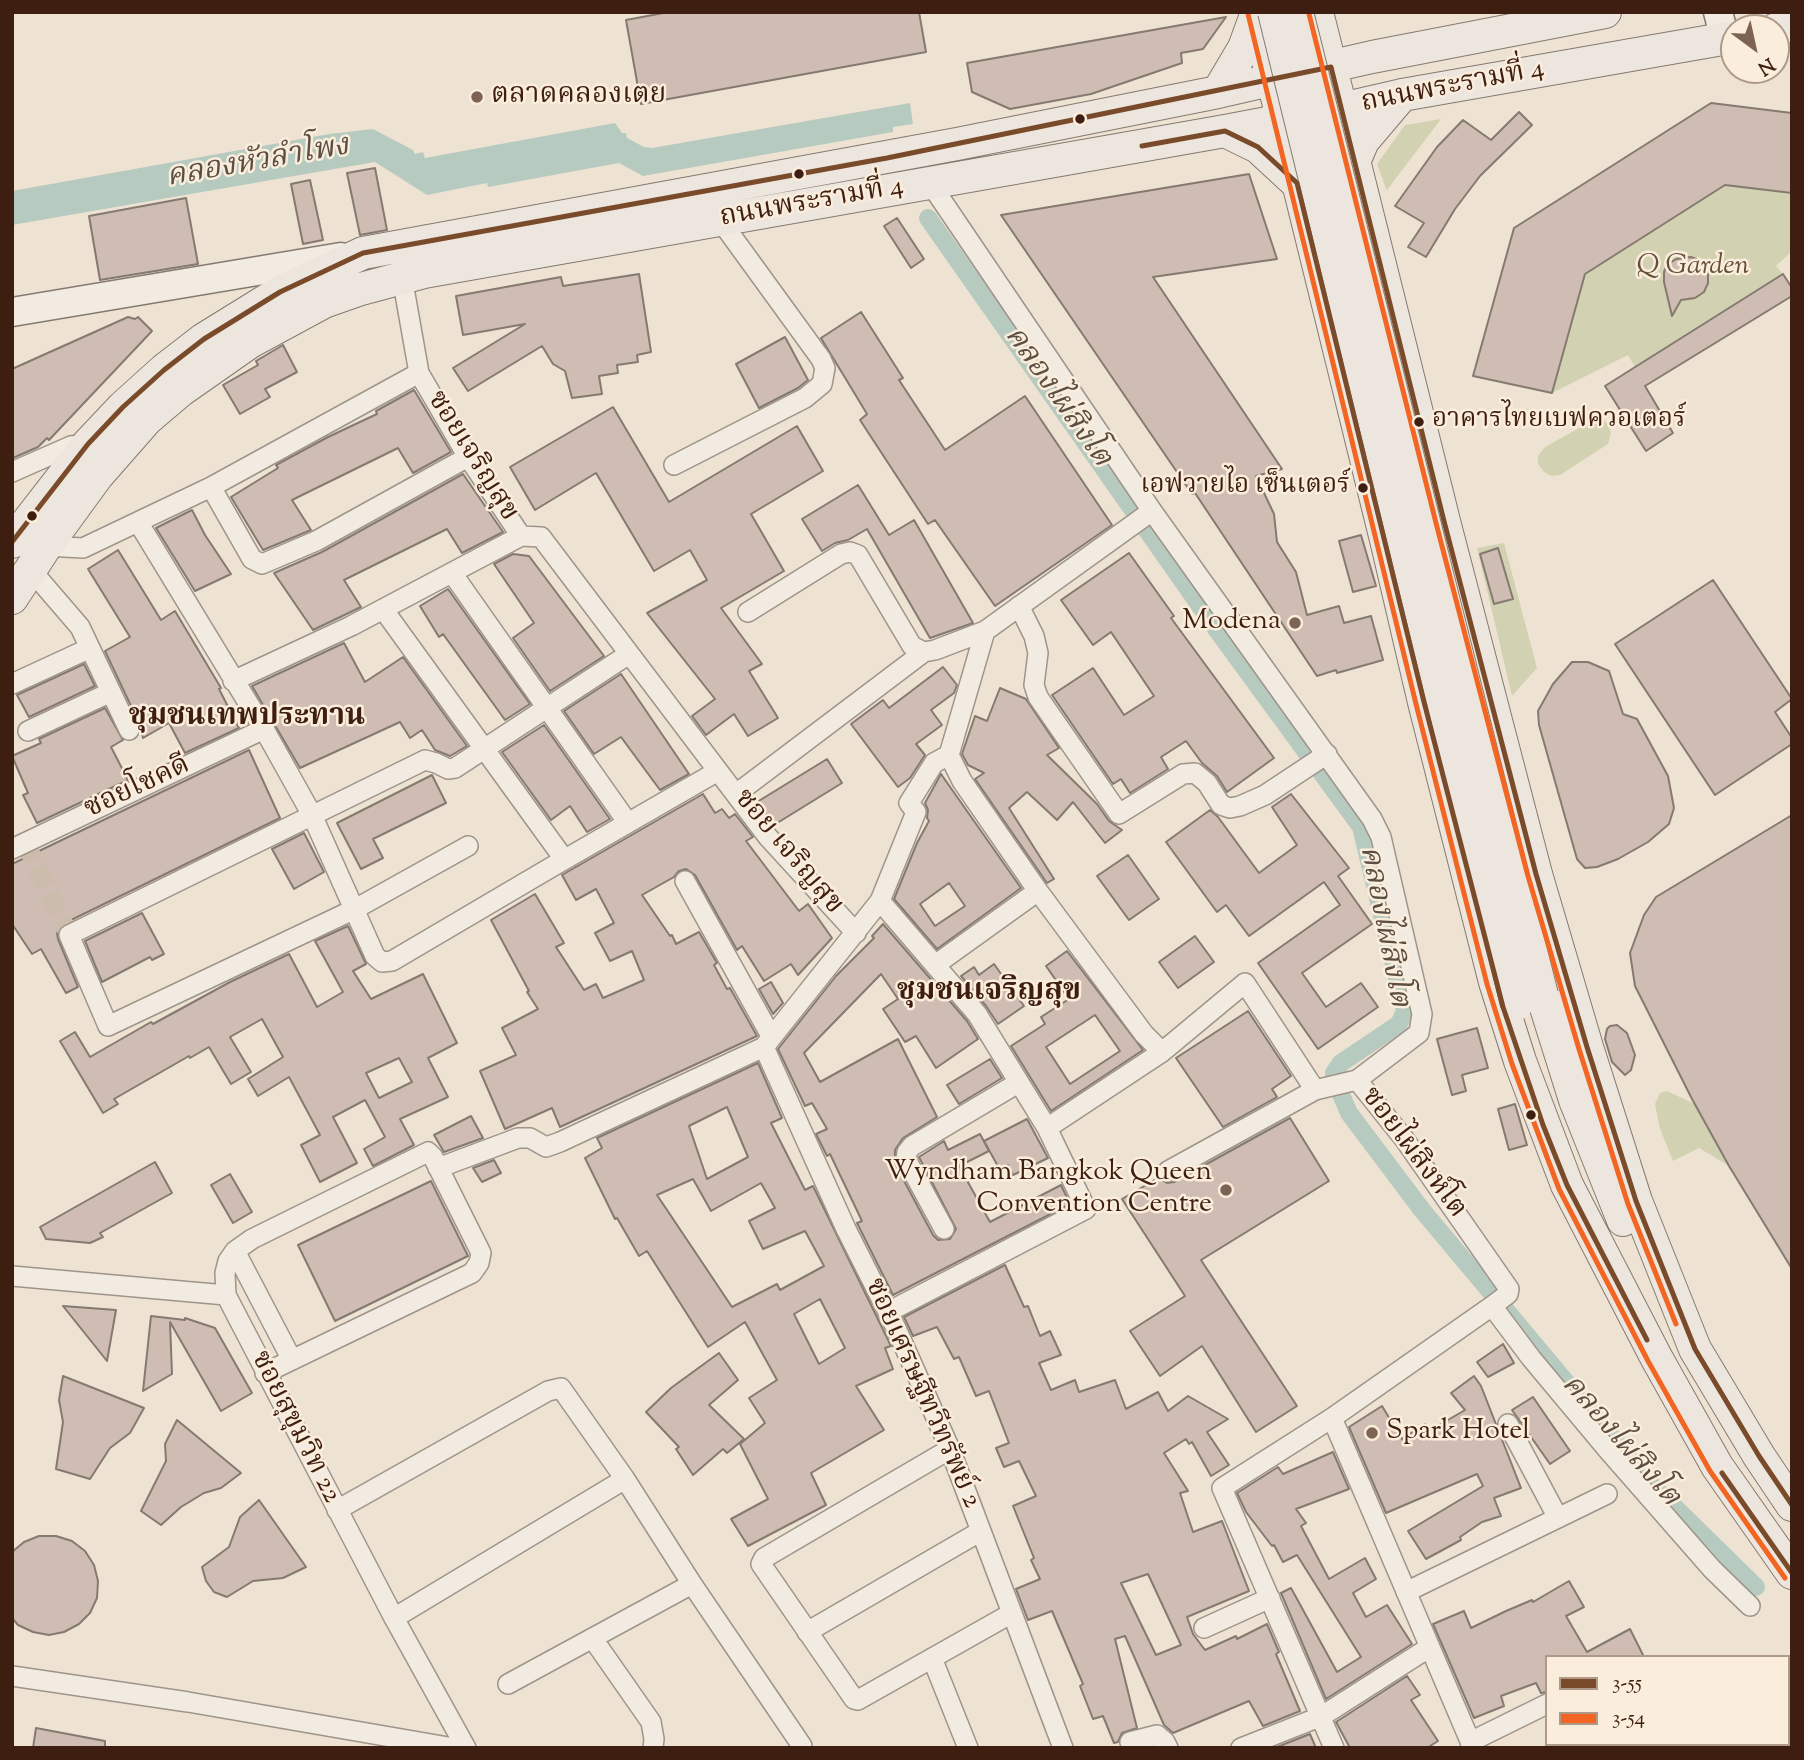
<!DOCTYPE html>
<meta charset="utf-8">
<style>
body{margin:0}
#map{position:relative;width:1804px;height:1760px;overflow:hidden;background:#eee3d3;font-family:"Sorts Mill Goudy",serif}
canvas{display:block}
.frame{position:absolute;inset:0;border:14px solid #3e1e10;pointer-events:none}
.legend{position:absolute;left:1545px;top:1655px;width:245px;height:91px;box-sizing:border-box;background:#fbeddb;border:2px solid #af9a8a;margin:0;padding:9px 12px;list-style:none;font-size:21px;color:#3e1e10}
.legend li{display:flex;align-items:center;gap:14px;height:35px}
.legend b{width:35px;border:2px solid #af9a8a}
.north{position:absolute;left:1720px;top:14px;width:70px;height:70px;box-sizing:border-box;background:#fbeddb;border:2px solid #af9a8a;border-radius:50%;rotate:147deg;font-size:19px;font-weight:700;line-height:28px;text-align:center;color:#3e1e10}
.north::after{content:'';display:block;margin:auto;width:24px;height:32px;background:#7c6354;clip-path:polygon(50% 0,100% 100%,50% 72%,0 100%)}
</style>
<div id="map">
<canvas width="1804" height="1760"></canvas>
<div class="frame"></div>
<ul class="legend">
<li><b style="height:9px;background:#7a4b2a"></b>3-55</li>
<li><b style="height:9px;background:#f26522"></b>3-54</li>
</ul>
<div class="north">N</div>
</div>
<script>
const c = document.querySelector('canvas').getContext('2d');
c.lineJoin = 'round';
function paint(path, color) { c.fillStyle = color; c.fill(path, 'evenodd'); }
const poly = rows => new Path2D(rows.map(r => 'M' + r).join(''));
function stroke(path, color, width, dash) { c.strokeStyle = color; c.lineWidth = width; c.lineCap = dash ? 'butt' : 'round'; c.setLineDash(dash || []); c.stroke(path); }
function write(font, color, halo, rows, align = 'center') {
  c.font = font + ' "Sorts Mill Goudy","Noto Serif Thai",serif'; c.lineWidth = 5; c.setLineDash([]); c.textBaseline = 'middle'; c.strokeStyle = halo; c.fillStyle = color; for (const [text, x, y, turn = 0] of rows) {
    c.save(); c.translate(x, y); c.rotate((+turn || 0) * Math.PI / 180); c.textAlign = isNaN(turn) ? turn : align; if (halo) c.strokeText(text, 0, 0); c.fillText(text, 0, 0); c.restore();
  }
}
paint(poly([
 [1441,119,1387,190,1387,191,1377,164,1405,125],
 [1725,185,1792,193,1792,251,1776,266,1783,274,1635,367,1628,355,1552,393,1585,274],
 [1597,418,1604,420,1608,425,1611,433,1608,444,1560,475,1551,476,1544,472,1538,464,1538,456,1545,447],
 [1504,543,1537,668,1512,696,1477,548],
 [1667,1091,1695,1104,1729,1166,1699,1148,1673,1161,1660,1129,1655,1104,1660,1093]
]), '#d2d2b3');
paint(poly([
 [910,103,913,124,893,127,893,132,643,176,619,163,488,187,487,183,427,195,375,162,12,225,12,191,329,134,373,129,413,150,415,154,423,152,425,158,615,123,622,133,626,133,627,138,644,147,652,148]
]), '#b6cabf');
stroke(poly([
 [928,218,1217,630,1361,827,1405,1011,1399,1024,1341,1063,1334,1073,1335,1081,1349,1113,1422,1210,1653,1486,1756,1587]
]), '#b6cabf', 18);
const building = poly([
 [669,12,919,12,926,52,641,104,626,20,669,12],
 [1226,17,1203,49,1181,53,1182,63,1091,94,1010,109,972,92,967,63,1226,17],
 [1711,103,1792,113,1792,193,1725,185,1585,274,1552,393,1473,376,1514,228,1711,103],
 [1519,112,1532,125,1480,176,1455,209,1426,257,1408,247,1424,223,1395,206,1437,147,1463,120,1491,140,1519,112],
 [375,168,387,230,360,235,347,173,375,168],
 [1249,174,1277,259,1153,277,1282,469,1256,476,1274,514,1277,542,1296,572,1307,615,1339,606,1344,623,1371,616,1383,660,1337,673,1336,670,1317,676,1195,493,1192,494,1001,215,1249,174],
 [310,180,323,240,303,244,291,184,310,180],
 [186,198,198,264,100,280,89,216,186,198],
 [897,218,924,259,911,268,884,226,897,218],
 [1691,257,1701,261,1708,271,1708,283,1704,292,1695,298,1681,300,1672,316,1664,282,1664,272,1667,265,1676,259,1691,257],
 [639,274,651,352,637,355,638,362,617,365,618,373,599,376,602,394,572,398,565,371,553,364,542,346,468,391,453,368,525,324,463,335,456,296,561,277,563,286,639,274],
 [1783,274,1792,288,1792,296,1645,386,1673,433,1646,451,1605,386,1783,274],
 [861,312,903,378,899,380,945,450,1025,396,1112,525,995,606,935,520,928,524,860,420,867,414,821,338,861,312],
 [128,317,135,319,138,317,152,331,49,440,47,438,38,447,13,458,12,369,128,317],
 [785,337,808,380,798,388,759,408,736,364,785,337],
 [283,345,297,372,265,389,270,397,240,414,223,385,258,365,256,361,283,345],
 [414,390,451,452,413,473,398,448,292,500,311,530,263,550,231,497,278,468,276,465,328,437,377,414,376,411,414,390],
 [613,407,669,502,797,426,823,471,751,514,784,571,721,608,762,664,749,671,778,718,748,736,734,714,706,735,692,716,715,699,647,613,707,580,690,550,654,571,596,473,535,510,510,467,613,407],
 [463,474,503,532,462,553,447,529,344,580,361,607,313,630,274,573,322,552,463,474],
 [858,485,889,535,914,520,973,623,930,638,867,529,848,540,835,543,822,551,802,519,858,485],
 [192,510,205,535,231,574,195,591,156,528,192,510],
 [1361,535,1376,586,1353,592,1339,541,1361,535],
 [1498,548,1513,599,1494,604,1480,554,1498,548],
 [118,550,161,620,175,611,221,688,219,689,239,728,185,753,169,723,143,738,140,725,105,651,130,637,88,569,118,550],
 [1129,553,1174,616,1171,618,1274,758,1227,792,1217,776,1202,763,1186,741,1161,757,1168,769,1130,793,1121,779,1113,784,1052,695,1093,668,1124,715,1154,696,1111,632,1093,645,1061,600,1129,553],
 [513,554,529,556,604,656,550,691,513,638,534,623,494,564,513,554],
 [1713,580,1792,699,1775,712,1792,738,1792,744,1715,795,1615,644,1713,580],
 [448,589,530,704,505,720,443,634,439,637,420,606,448,589],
 [344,643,365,682,403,657,467,746,450,756,435,750,422,730,410,738,400,722,300,768,252,686,344,643],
 [1572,662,1588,662,1609,671,1623,714,1637,719,1668,776,1674,808,1669,824,1648,842,1618,859,1597,867,1585,868,1577,859,1539,725,1538,711,1553,684,1572,662],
 [84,664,95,686,29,717,17,695,84,664],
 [943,667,957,685,954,693,931,710,942,725,916,744,925,755,910,778,898,787,851,724,883,700,889,708,943,667],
 [621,674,689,774,660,790,621,737,594,754,564,711,621,674],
 [1000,688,1026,699,1059,748,1047,755,1097,804,1109,821,1122,830,1105,843,1073,802,1057,820,1027,792,1009,808,1054,879,1047,883,975,779,984,773,968,765,962,754,975,716,987,721,1000,688],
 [105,708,123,740,111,747,128,780,37,823,23,795,28,793,12,756,41,743,39,739,105,708],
 [544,725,610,819,587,832,570,806,551,820,502,752,544,725],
 [249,750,280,818,63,924,57,933,58,939,78,987,66,993,41,949,32,954,12,924,12,864,249,750],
 [827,759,842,783,774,825,757,802,827,759],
 [941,774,1021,888,937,949,894,899,917,843,929,821,927,818,928,810,925,803,941,774],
 [949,883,965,906,935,926,920,904,949,883],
 [432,775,446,803,373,839,383,858,361,869,337,823,432,775],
 [703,794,715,813,722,809,729,818,735,814,753,837,746,841,799,911,808,904,832,938,798,975,791,964,764,981,742,946,737,950,695,875,686,869,679,871,674,877,642,895,670,936,672,935,676,944,699,932,717,963,714,965,727,989,730,988,757,1036,560,1127,552,1108,505,1129,480,1071,516,1055,502,1028,538,1009,527,992,529,991,491,920,535,894,564,943,556,947,584,990,596,984,603,998,644,980,632,951,610,961,595,933,614,923,596,889,576,900,562,875,703,794],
 [1291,794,1349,868,1338,876,1372,924,1302,973,1326,1007,1361,983,1378,1007,1318,1049,1258,963,1340,905,1324,882,1249,936,1226,905,1217,912,1166,842,1210,810,1218,817,1259,873,1297,845,1272,807,1291,794],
 [1792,815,1792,1269,1729,1166,1692,1099,1635,986,1630,953,1644,915,1656,897,1792,815],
 [304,833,324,872,294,889,272,849,304,833],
 [1128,855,1159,899,1129,920,1097,876,1128,855],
 [142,913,164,954,152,960,150,957,102,982,85,941,142,913],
 [883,924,967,1021,978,1039,936,1068,916,1036,905,1042,883,1009,898,999,881,974,804,1053,820,1082,898,1039,937,1117,903,1138,895,1150,895,1164,933,1235,938,1240,950,1239,956,1229,919,1157,944,1141,948,1150,980,1134,989,1151,959,1166,990,1222,1061,1185,1070,1204,893,1295,857,1223,862,1221,830,1154,827,1156,816,1134,827,1129,812,1103,805,1106,778,1049,836,976,874,938,872,936,883,924],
 [348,926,366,964,353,971,371,999,423,974,457,1043,428,1058,448,1097,400,1119,414,1145,373,1166,364,1149,385,1137,365,1100,333,1117,357,1163,320,1182,301,1145,320,1135,289,1077,258,1096,248,1079,283,1057,262,1019,230,1037,251,1072,231,1084,209,1047,190,1058,189,1056,114,1099,118,1104,103,1113,60,1041,75,1032,90,1057,151,1022,153,1024,230,982,289,954,317,1007,343,992,315,941,348,926],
 [399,1058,412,1082,379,1098,366,1073,399,1058],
 [1195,936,1214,962,1178,988,1159,962,1195,936],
 [1067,951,1143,1050,1051,1111,1011,1046,1045,1024,1041,1017,1069,999,1046,966,1067,951],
 [1095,1015,1120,1051,1070,1084,1046,1047,1095,1015],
 [994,964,1024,1006,998,1024,986,1006,961,976,974,967,979,975,994,964],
 [771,982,783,1003,773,1014,759,989,771,982],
 [1248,1011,1291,1076,1272,1089,1277,1097,1223,1127,1176,1058,1248,1011],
 [1617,1025,1627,1033,1635,1055,1631,1070,1625,1075,1612,1062,1605,1039,1607,1029,1610,1026,1617,1025],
 [1477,1028,1488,1068,1462,1075,1466,1091,1452,1095,1437,1039,1477,1028],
 [990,1059,1002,1078,959,1104,947,1085,990,1059],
 [758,1063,782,1118,771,1123,805,1190,813,1186,891,1346,885,1348,893,1369,856,1386,884,1430,811,1473,826,1505,748,1546,731,1519,768,1499,740,1444,765,1423,749,1398,777,1380,745,1322,708,1347,647,1251,639,1256,617,1218,615,1219,585,1158,602,1148,597,1138,758,1063],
 [727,1107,748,1157,707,1179,689,1126,727,1107],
 [693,1179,711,1211,761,1183,775,1208,749,1221,763,1249,805,1231,824,1266,780,1290,777,1284,732,1307,657,1195,693,1179],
 [820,1299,845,1348,819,1364,794,1314,820,1299],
 [1515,1104,1527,1145,1509,1150,1498,1109,1515,1104],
 [471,1116,483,1138,444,1152,434,1135,471,1116],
 [1290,1118,1329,1181,1201,1260,1297,1406,1256,1432,1202,1346,1160,1376,1130,1331,1185,1296,1122,1199,1158,1178,1167,1183,1174,1182,1290,1118],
 [1027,1119,1048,1158,1013,1175,1008,1165,1000,1170,984,1141,1027,1119],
 [494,1160,501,1173,482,1182,473,1168,494,1160],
 [155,1162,172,1193,100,1233,103,1237,90,1243,46,1239,40,1227,155,1162],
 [230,1174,252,1212,233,1223,211,1185,230,1174],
 [431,1181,468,1256,335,1321,298,1245,431,1181],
 [1005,1265,1024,1307,1028,1306,1040,1336,1050,1331,1061,1355,1039,1363,1051,1390,1075,1380,1079,1392,1115,1380,1126,1409,1158,1392,1168,1411,1188,1396,1228,1419,1207,1432,1229,1465,1211,1476,1192,1442,1189,1444,1186,1439,1164,1453,1188,1491,1180,1493,1193,1532,1222,1521,1249,1591,1187,1617,1193,1634,1205,1650,1236,1636,1237,1639,1267,1624,1279,1652,1276,1654,1300,1711,1263,1726,1249,1701,1173,1733,1164,1725,1125,1636,1115,1639,1137,1728,1122,1733,1118,1742,1114,1743,1103,1716,1093,1719,1080,1686,1083,1684,1052,1611,1028,1620,1016,1589,1040,1579,1031,1560,1034,1558,1013,1506,1036,1496,1019,1461,1004,1467,996,1448,1009,1443,989,1391,976,1396,959,1357,954,1359,937,1327,913,1336,904,1317,1005,1265],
 [1148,1574,1181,1645,1156,1655,1121,1583,1148,1574],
 [63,1306,116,1310,107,1361,63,1306],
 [151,1316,185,1320,185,1318,215,1328,252,1393,221,1411,170,1322,172,1374,143,1391,151,1316],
 [1503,1344,1514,1363,1488,1377,1477,1362,1503,1344],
 [719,1353,738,1380,709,1405,744,1439,727,1453,723,1449,693,1475,676,1449,679,1447,646,1412,671,1388,719,1353],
 [63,1376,144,1408,130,1433,110,1448,90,1479,56,1469,63,1422,59,1400,63,1376],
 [1474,1376,1481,1386,1521,1488,1494,1498,1501,1516,1482,1522,1460,1537,1461,1540,1426,1559,1408,1531,1483,1486,1477,1474,1386,1513,1349,1427,1382,1406,1402,1439,1425,1424,1429,1431,1465,1410,1451,1393,1474,1376],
 [1533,1397,1570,1451,1550,1464,1512,1410,1533,1397],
 [177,1420,241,1473,221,1488,204,1493,181,1507,161,1525,141,1511,166,1461,165,1444,177,1420],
 [1333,1452,1349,1489,1296,1509,1306,1523,1301,1526,1329,1579,1365,1558,1376,1579,1353,1593,1366,1617,1387,1605,1412,1644,1326,1699,1281,1593,1291,1588,1337,1672,1361,1657,1297,1555,1283,1562,1274,1545,1272,1546,1246,1512,1237,1493,1278,1467,1283,1474,1333,1452],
 [259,1500,306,1567,283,1578,253,1581,227,1597,214,1592,206,1581,202,1567,229,1547,240,1517,259,1500],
 [39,1536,56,1536,72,1541,85,1551,94,1565,98,1581,97,1598,90,1613,79,1624,64,1632,49,1635,33,1632,18,1625,12,1618,12,1552,24,1542,39,1536],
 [1569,1581,1584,1607,1566,1616,1587,1652,1630,1629,1644,1657,1547,1657,1547,1692,1541,1693,1536,1683,1501,1696,1504,1706,1474,1718,1433,1624,1464,1611,1471,1628,1506,1611,1532,1600,1533,1602,1569,1581],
 [1407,1676,1420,1695,1411,1700,1438,1741,1427,1748,1350,1748,1336,1722,1407,1676],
 [36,1728,105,1741,105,1748,33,1748,36,1728],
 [1310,1734,1316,1748,1277,1747,1310,1734]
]);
paint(building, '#cfbcb2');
stroke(building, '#857a70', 2);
stroke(poly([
 [25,842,69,935]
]), '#cbbcac', 19, [19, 10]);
const street = poly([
 [930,183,1152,511,1372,819,1381,837,1422,1014,1419,1033,1357,1080,1315,1090,1245,983,1162,1052,1047,1128],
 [402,277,419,373,468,457,521,536,541,537,768,837,856,933],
 [674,465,805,398,822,384,825,368,821,359,720,220],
 [12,472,71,446,88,444],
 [211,487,252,559,262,564,316,541,468,457],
 [1152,511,985,631,949,755,962,781,1038,891,1144,1034,1162,1052],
 [138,522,264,729,312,815,375,956,382,962,392,961,555,865,718,771],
 [46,546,83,548,211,487,419,373],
 [31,570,80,627,129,730],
 [452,573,628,823],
 [1019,606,1034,636,1038,653,1034,685,1038,697,1119,814,1183,774,1195,773,1207,783,1221,805,1230,808,1240,806,1265,795,1327,754],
 [383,609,564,859],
 [748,612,841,554,850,552,858,555,912,646,924,652,935,650,985,631],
 [233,681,351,626,521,536],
 [12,684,90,648],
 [28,731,111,692],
 [736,794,924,652],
 [468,846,355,909,108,1026,69,935,425,760,436,763,448,769,455,768,629,654],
 [12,849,264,729],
 [685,881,771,1036],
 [880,901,977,1014,1047,1128,1086,1209,888,1312],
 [935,965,1038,891],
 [764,1047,846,1229,896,1328,950,1449,1063,1748],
 [438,1168,518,1138,530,1138,546,1147,560,1142,764,1047,880,901,916,812,909,803,934,763,949,755],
 [1168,1171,1315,1090],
 [944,1229,906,1159,907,1152,912,1146,1018,1083],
 [235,1251,292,1360],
 [12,1276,226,1295,394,1618,466,1748],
 [226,1295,225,1273,228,1261,235,1251,252,1239,428,1152,433,1157,481,1253,479,1263,472,1273,265,1373],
 [1492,1306,1531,1358,1607,1449,1712,1569,1750,1606],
 [1332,1418,1473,1748],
 [1508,1424,1558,1518],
 [950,1449,764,1558,761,1564,854,1699,858,1700,1012,1613],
 [337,1510,548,1391,561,1388,625,1479,692,1584,802,1746],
 [1406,1592,1607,1494],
 [394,1618,625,1479],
 [1204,1628,1270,1598],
 [807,1632,981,1531],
 [593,1639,651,1722,654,1739,653,1748],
 [932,1658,968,1748],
 [12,1676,188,1702,454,1748],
 [508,1684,692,1584],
 [1130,1742,1157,1735,1165,1742,1168,1748],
 [1470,1742,1547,1704],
 [1241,1748,1322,1716,1430,1647],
 [1334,1748,1222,1488,1332,1418,1492,1306,1508,1294,1509,1289,1405,1140,1357,1080]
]);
const secondary = poly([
 [1718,12,1725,39],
 [12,312,341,257]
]);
const primary = poly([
 [1256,12,1387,544,1424,702,1495,982,1520,1061,1567,1185,1656,1357,1717,1466,1792,1573],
 [1317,12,1445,525,1536,874,1587,1047,1636,1201,1695,1349,1759,1456,1792,1505],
 [1776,29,1792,26],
 [1218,92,1244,48,1256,15],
 [1225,131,1258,147,1297,183],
 [1354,162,1363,141,1402,95],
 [12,542,88,444,123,407,164,370,204,339,280,292,363,253,957,144,1218,92,1372,57,1605,12],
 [12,598,46,546,97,476,147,419,180,391,250,342,324,302,361,289,424,272,1225,131,1341,109,1402,95,1734,37],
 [1542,995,1575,1100,1623,1220]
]);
stroke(street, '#9f9489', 22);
stroke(secondary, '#857a70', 31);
stroke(primary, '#857a70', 34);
stroke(street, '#f1ebe2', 19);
stroke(secondary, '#f1ebe2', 28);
stroke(primary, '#ede6de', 32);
const primaryBridge = poly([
 [1274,12,1517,1004],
 [1297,12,1542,995]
]);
stroke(primaryBridge, '#857a70', 34, []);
stroke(primaryBridge, '#ede6de', 32);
stroke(poly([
 [1142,146,1225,131,1258,147,1297,183,1424,702,1503,1007,1543,1125,1567,1185,1647,1340],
 [12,542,88,444,123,407,164,370,204,339,280,292,363,253,887,158,1331,67,1445,525,1536,874,1587,1047,1636,1201,1695,1349,1759,1456,1792,1505],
 [1722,1473,1792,1573]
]), '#7a4b2a', 5);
stroke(poly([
 [1248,14,1416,704,1487,984,1512,1064,1559,1189,1648,1361,1710,1471,1785,1578],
 [1309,14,1437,527,1528,876,1579,1049,1628,1204,1676,1324]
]), '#f26522', 5);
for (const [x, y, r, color] of [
 [477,97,7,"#7c6354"],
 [1080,119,6,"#3e1e10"],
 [799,174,6,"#3e1e10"],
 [1419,422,6,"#3e1e10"],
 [1363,488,6,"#3e1e10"],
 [32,516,6,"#3e1e10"],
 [1295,623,7,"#7c6354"],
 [1531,1115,6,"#3e1e10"],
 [1226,1190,7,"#7c6354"],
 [1372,1433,7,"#7c6354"]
]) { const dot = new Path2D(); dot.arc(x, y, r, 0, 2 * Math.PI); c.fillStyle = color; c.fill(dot); stroke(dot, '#fbeddb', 2.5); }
write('26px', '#3e1e10', '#fbeddb', [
 ["อาคารไทยเบฟควอเตอร์",1432,422],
 ["เอฟวายไอ เซ็นเตอร์",1350,488,"right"]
], 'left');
write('28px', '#3e1e10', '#fbeddb', [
 ["ถนนพระรามที่ 4",1453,88,-11],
 ["ถนนพระรามที่ 4",812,204,-10],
 ["ซอยเจริญสุข",471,457,58],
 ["ซอยโชคดี",138,789,-25],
 ["ซอย เจริญสุข",787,853,50],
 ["ซอยไผ่สิงห์โต",1412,1154,53],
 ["ซอยเศรษฐีทวีทรัพย์ 2",921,1394,66],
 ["ซอยสุขุมวิท 22",294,1428,63]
]);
write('28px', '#3e1e10', '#fbeddb', [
 ["ตลาดคลองเตย",491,97],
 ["Modena",1281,623,"right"],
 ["Wyndham Bangkok Queen",1212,1174,"right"],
 ["Convention Centre",1212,1206,"right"],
 ["Spark Hotel",1386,1433]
], 'left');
write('italic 28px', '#645039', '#fbeddb', [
 ["Q Garden",1693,268]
]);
write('italic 30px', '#5b4e42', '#fbeddb', [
 ["คลองหัวลำโพง",258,164,-10],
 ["คลองไผ่สิงโต",1056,398,55],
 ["คลองไผ่สิงโต",1382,927,79],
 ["คลองไผ่สิงโต",1619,1442,49]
]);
write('bold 30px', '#3e1e10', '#fbeddb', [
 ["ชุมชนเทพประทาน",247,719],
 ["ชุมชนเจริญสุข",989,994]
]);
</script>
